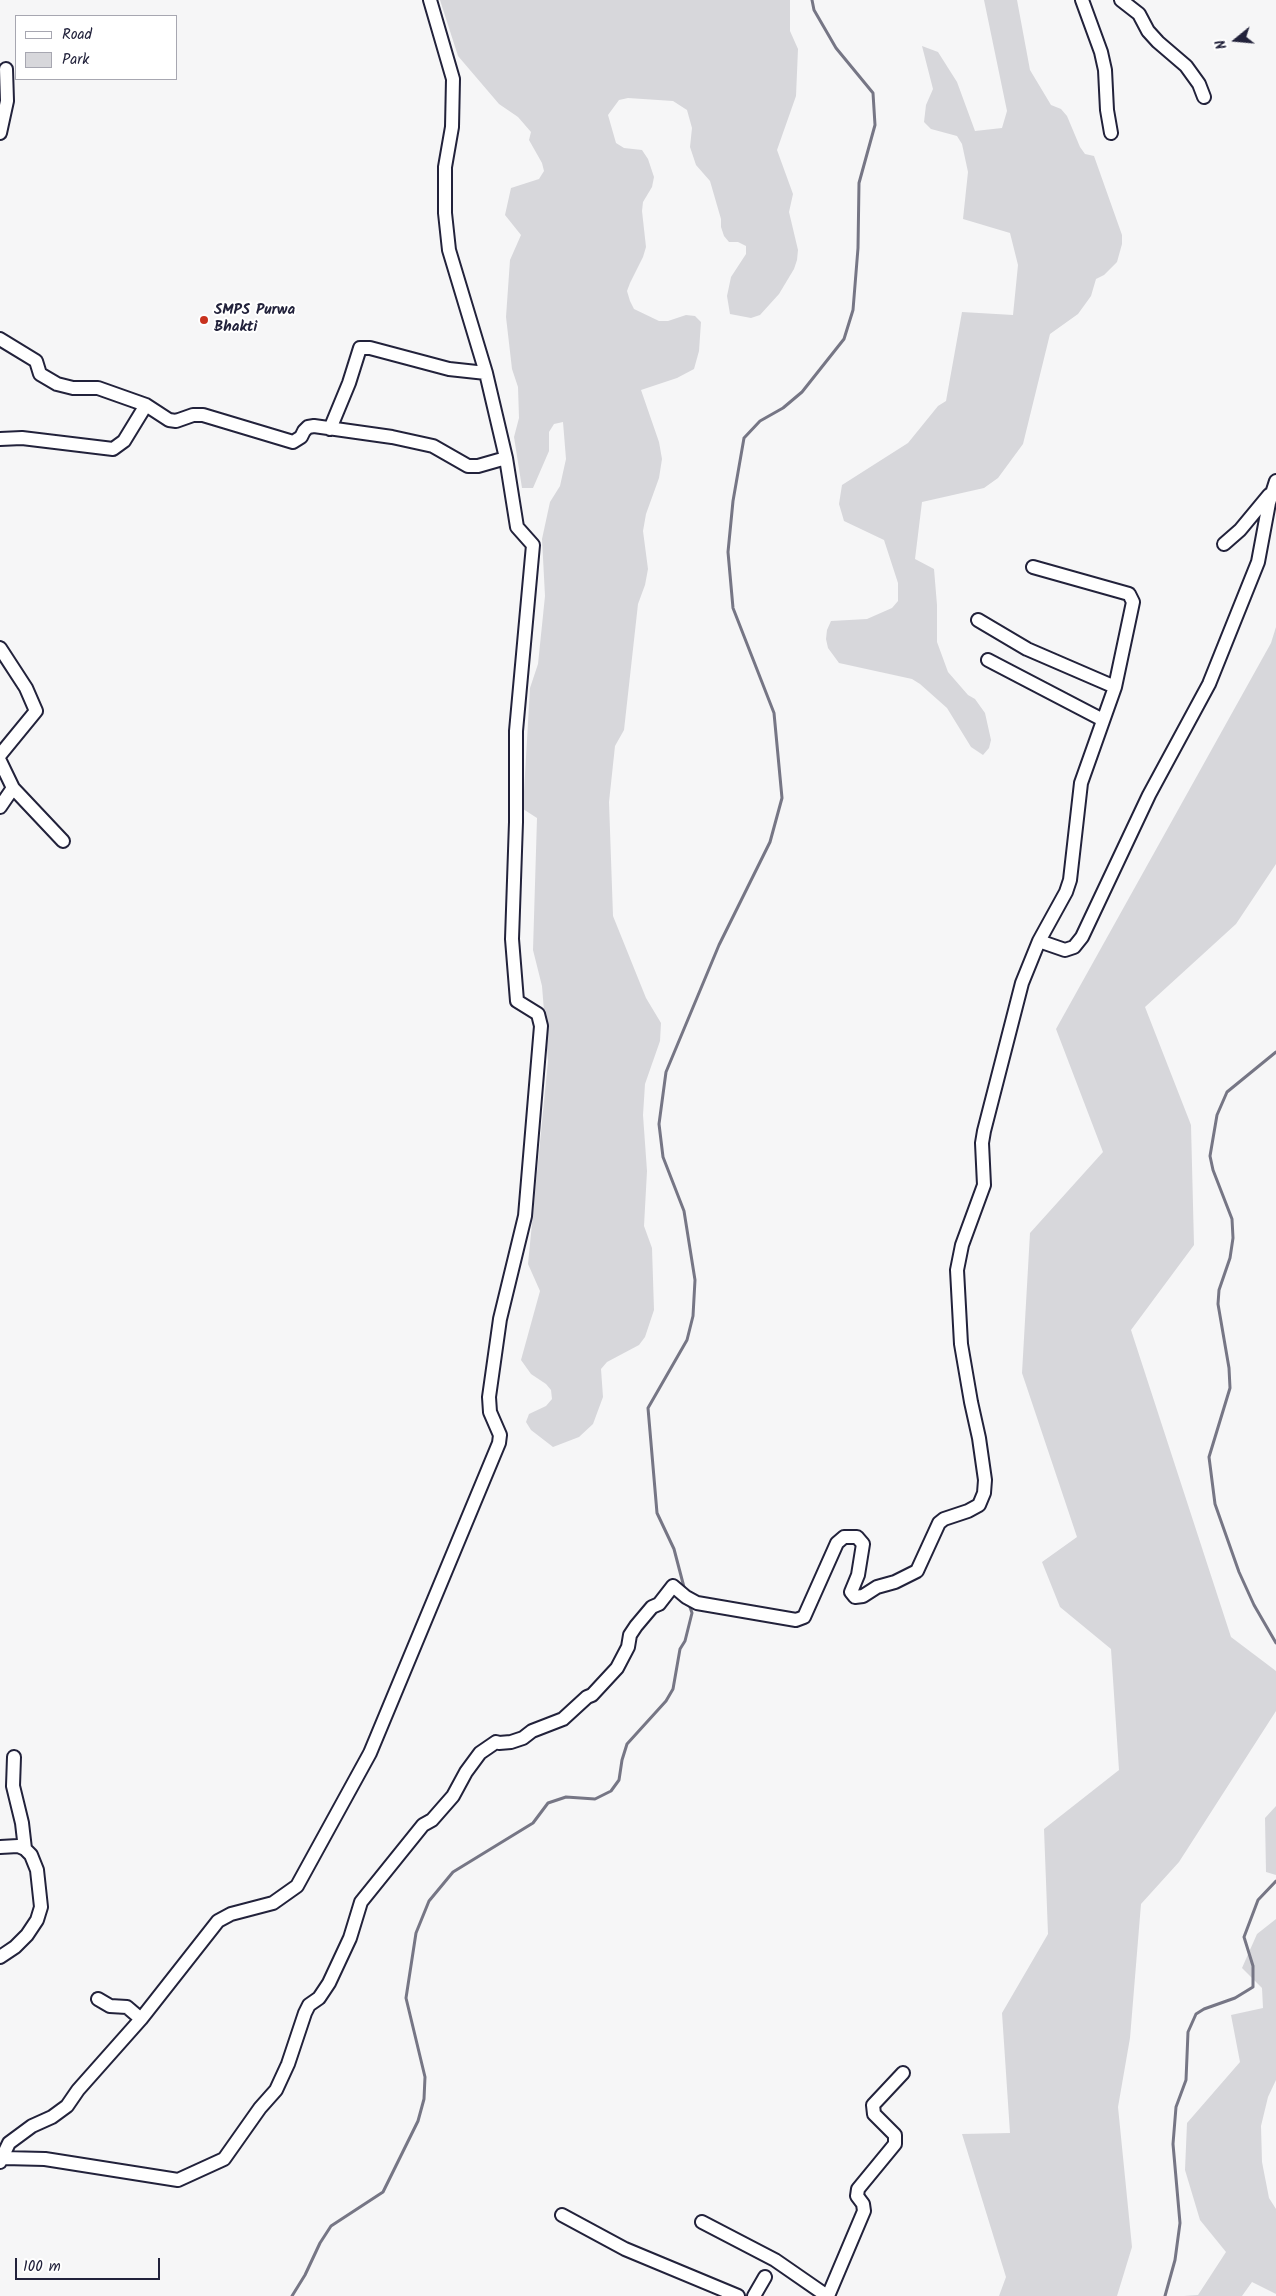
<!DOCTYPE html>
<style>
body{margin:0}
#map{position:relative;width:1276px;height:2296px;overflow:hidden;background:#f6f6f7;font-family:Kalam,sans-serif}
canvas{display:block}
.legend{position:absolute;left:15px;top:15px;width:162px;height:65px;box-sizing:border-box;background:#fff;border:1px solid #a7a7b1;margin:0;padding:6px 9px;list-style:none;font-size:15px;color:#22223b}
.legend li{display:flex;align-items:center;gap:10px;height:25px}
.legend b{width:25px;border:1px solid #a7a7b1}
.north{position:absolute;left:1211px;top:15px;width:50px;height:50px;-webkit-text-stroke:4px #fff;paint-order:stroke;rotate:253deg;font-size:14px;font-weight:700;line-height:20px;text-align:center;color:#22223b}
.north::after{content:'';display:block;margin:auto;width:18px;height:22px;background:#22223b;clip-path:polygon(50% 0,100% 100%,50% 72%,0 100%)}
.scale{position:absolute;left:15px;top:2258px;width:145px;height:22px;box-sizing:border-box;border:2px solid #22223b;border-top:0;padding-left:6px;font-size:15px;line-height:18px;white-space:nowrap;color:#22223b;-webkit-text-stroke:4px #fff;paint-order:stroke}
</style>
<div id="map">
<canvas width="1276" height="2296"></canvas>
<ul class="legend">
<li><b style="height:6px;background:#fff"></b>Road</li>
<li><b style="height:14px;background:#d7d7db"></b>Park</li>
</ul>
<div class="north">N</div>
<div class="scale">100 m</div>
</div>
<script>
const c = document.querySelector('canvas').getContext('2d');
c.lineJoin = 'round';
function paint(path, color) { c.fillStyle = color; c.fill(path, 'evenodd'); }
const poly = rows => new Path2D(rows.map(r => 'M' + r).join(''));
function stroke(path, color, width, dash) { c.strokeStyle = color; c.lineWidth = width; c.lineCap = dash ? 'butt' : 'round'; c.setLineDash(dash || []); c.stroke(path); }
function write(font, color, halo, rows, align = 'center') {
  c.font = font + ' Kalam,sans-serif'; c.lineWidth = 4; c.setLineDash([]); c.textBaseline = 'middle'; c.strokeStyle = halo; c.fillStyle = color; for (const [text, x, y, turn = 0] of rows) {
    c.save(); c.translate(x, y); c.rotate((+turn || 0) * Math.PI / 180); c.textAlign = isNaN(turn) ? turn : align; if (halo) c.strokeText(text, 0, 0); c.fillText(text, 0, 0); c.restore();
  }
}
paint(poly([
 [440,0,790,0,790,31,798,49,796,96,777,150,793,194,789,212,798,250,797,260,794,269,779,294,760,315,751,318,730,314,727,296,731,277,746,254,746,246,738,242,729,242,724,236,721,227,721,219,710,181,696,165,690,147,692,128,687,110,673,101,628,98,619,100,608,115,616,143,624,148,642,150,648,159,654,177,652,187,643,202,642,211,646,247,643,257,630,283,627,291,630,301,634,309,659,321,668,321,686,315,695,316,701,322,699,351,694,369,677,378,641,390,659,442,662,459,659,478,646,514,643,531,648,569,645,585,638,604,624,730,615,746,609,802,613,916,646,998,661,1023,660,1041,645,1084,643,1115,647,1171,644,1226,652,1248,654,1310,645,1337,639,1345,607,1362,601,1369,603,1397,593,1424,579,1437,553,1447,531,1430,526,1422,529,1414,546,1406,552,1399,551,1390,546,1384,531,1374,521,1360,540,1291,528,1264,548,1061,542,986,533,950,537,818,523,809,530,688,538,664,545,596,542,539,550,502,560,486,566,459,563,422,554,424,549,432,549,451,533,488,522,488,514,437,519,418,518,387,512,369,506,317,510,260,521,235,505,215,511,188,539,179,544,171,542,163,529,140,531,132,518,117,499,104,458,56],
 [984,0,1017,0,1030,70,1051,105,1061,109,1067,116,1080,147,1085,154,1094,156,1122,235,1122,244,1117,262,1104,275,1096,279,1091,296,1078,314,1050,334,1023,444,998,478,984,488,922,502,915,559,934,569,937,605,937,642,948,672,968,695,975,699,985,713,991,740,989,748,983,755,971,747,947,708,920,684,912,679,839,663,828,648,826,639,827,630,831,621,867,619,892,608,898,601,898,583,884,540,844,521,839,504,842,485,908,443,938,406,946,401,962,312,1013,315,1018,265,1010,233,963,219,968,172,962,144,957,136,931,129,924,122,926,105,933,89,922,46,938,52,957,82,975,131,1002,128,1007,111],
 [1276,627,1276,864,1236,924,1145,1007,1191,1125,1194,1245,1131,1330,1231,1637,1276,1671,1276,1711,1179,1862,1141,1904,1130,2038,1118,2107,1132,2247,1117,2296,999,2296,1006,2277,962,2134,1010,2133,1002,2013,1048,1934,1044,1829,1119,1770,1111,1649,1060,1607,1042,1562,1077,1537,1022,1373,1030,1233,1103,1152,1056,1029,1271,643],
 [1276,1806,1276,1875,1266,1872,1265,1818],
 [1276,1919,1276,2080,1268,2097,1261,2126,1262,2162,1269,2198,1276,2209,1276,2294,1252,2282,1242,2296,1184,2296,1198,2295,1226,2252,1200,2220,1185,2170,1187,2123,1240,2062,1231,2015,1263,2008,1262,1988,1242,1968,1257,1934]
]), '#d7d7db');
stroke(poly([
 [1276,1052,1227,1092,1217,1115,1210,1156,1213,1170,1232,1219,1233,1238,1230,1258,1219,1290,1218,1304,1229,1368,1230,1388,1209,1457,1215,1504,1239,1572,1254,1605,1276,1643],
 [685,1591,674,1549,657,1513,648,1408,687,1340,693,1316,695,1280,684,1211,663,1157,659,1124,666,1072,719,945,770,842,782,798,774,713,733,608,728,552,733,501,744,438,760,421,783,408,802,392,844,339,853,310,858,248,859,183,875,125,873,93,836,48,814,10,812,0],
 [292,2296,305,2275,320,2243,331,2226,383,2192,418,2121,424,2099,425,2077,406,1998,416,1933,429,1901,453,1872,533,1823,548,1803,566,1797,595,1799,611,1791,619,1780,622,1760,627,1744,666,1701,673,1689,680,1649,685,1641,692,1613,689,1604],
 [1165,2296,1175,2260,1180,2223,1173,2144,1176,2107,1186,2080,1188,2032,1196,2014,1204,2009,1235,1998,1253,1987,1253,1966,1244,1937,1258,1900,1276,1881]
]), '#767685', 3);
const minor = poly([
 [1082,0,1101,52,1105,70,1107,110,1111,133],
 [1121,0,1139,14,1148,31,1158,42,1186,66,1199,84,1204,97],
 [0,133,7,101,6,69],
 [0,339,36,361,40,374,57,384,73,388,98,388,146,405,169,420,176,421,193,415,203,415,293,442,301,437,304,431,308,427,314,426,392,437,433,446,468,466,478,466,506,458],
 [330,429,349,383,360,348,370,348,449,369,486,373],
 [0,439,22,438,113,449,124,441,146,405],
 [1224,544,1240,530,1269,495],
 [1033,567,1129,594,1133,602,1115,687,1081,783,1070,880,1066,892,1039,941],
 [978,620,1027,649,1115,687],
 [0,648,26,688,36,711,0,755],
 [988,660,1103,720],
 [0,761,13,788],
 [0,807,13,788,63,841],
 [14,1757,13,1786,22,1823,25,1849],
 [0,1847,18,1846,25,1849,31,1855,37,1870,41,1907,37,1920,27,1935,15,1947,0,1957],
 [98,1999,110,2006,127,2007,141,2019],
 [4,2158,45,2159,178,2180,224,2159,260,2108,276,2090,288,2064,305,2013,309,2005,319,1998,329,1983,350,1938,361,1902,423,1825,432,1820,453,1796,466,1772,480,1753,496,1742,499,1743,511,1742,523,1738,532,1731,563,1719,587,1697,592,1695,617,1668,628,1647,630,1635,636,1626,652,1607,659,1604,673,1586,686,1597,697,1603,796,1620,804,1617,837,1543,844,1537,857,1537,863,1544,858,1575,851,1592,855,1597,863,1596,877,1587,895,1582,917,1571,939,1523,944,1519,968,1511,979,1505,984,1493,985,1480,979,1438,971,1402,961,1344,957,1270,962,1245,984,1185,982,1143,984,1131,1022,983,1039,941,1065,950,1074,947,1082,937,1149,795,1209,684,1258,562,1269,503,1276,481],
 [0,2162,9,2143,32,2126,52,2117,67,2106,78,2090,141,2019,218,1921,231,1914,273,1903,297,1886,370,1753,499,1443,500,1435,490,1412,489,1397,500,1319,525,1216,541,1026,538,1014,517,1001,512,939,516,822,516,731,533,545,517,527,506,458,486,373,449,250,445,213,445,167,452,127,453,79,430,0],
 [562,2215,625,2249,738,2296],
 [702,2222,775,2260,827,2296],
 [754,2296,765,2277],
 [828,2296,864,2211,863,2204,857,2196,858,2189,895,2144,895,2135,874,2114,873,2105,903,2073]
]);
stroke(minor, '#22223b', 16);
stroke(minor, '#fff', 12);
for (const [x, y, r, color] of [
 [204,320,5,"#c8321e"]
]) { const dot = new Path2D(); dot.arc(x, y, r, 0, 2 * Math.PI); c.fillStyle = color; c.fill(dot); stroke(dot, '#fff', 2); }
write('bold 15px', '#22223b', '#fff', [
 ["SMPS Purwa",214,311],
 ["Bhakti",214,328]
], 'left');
</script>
